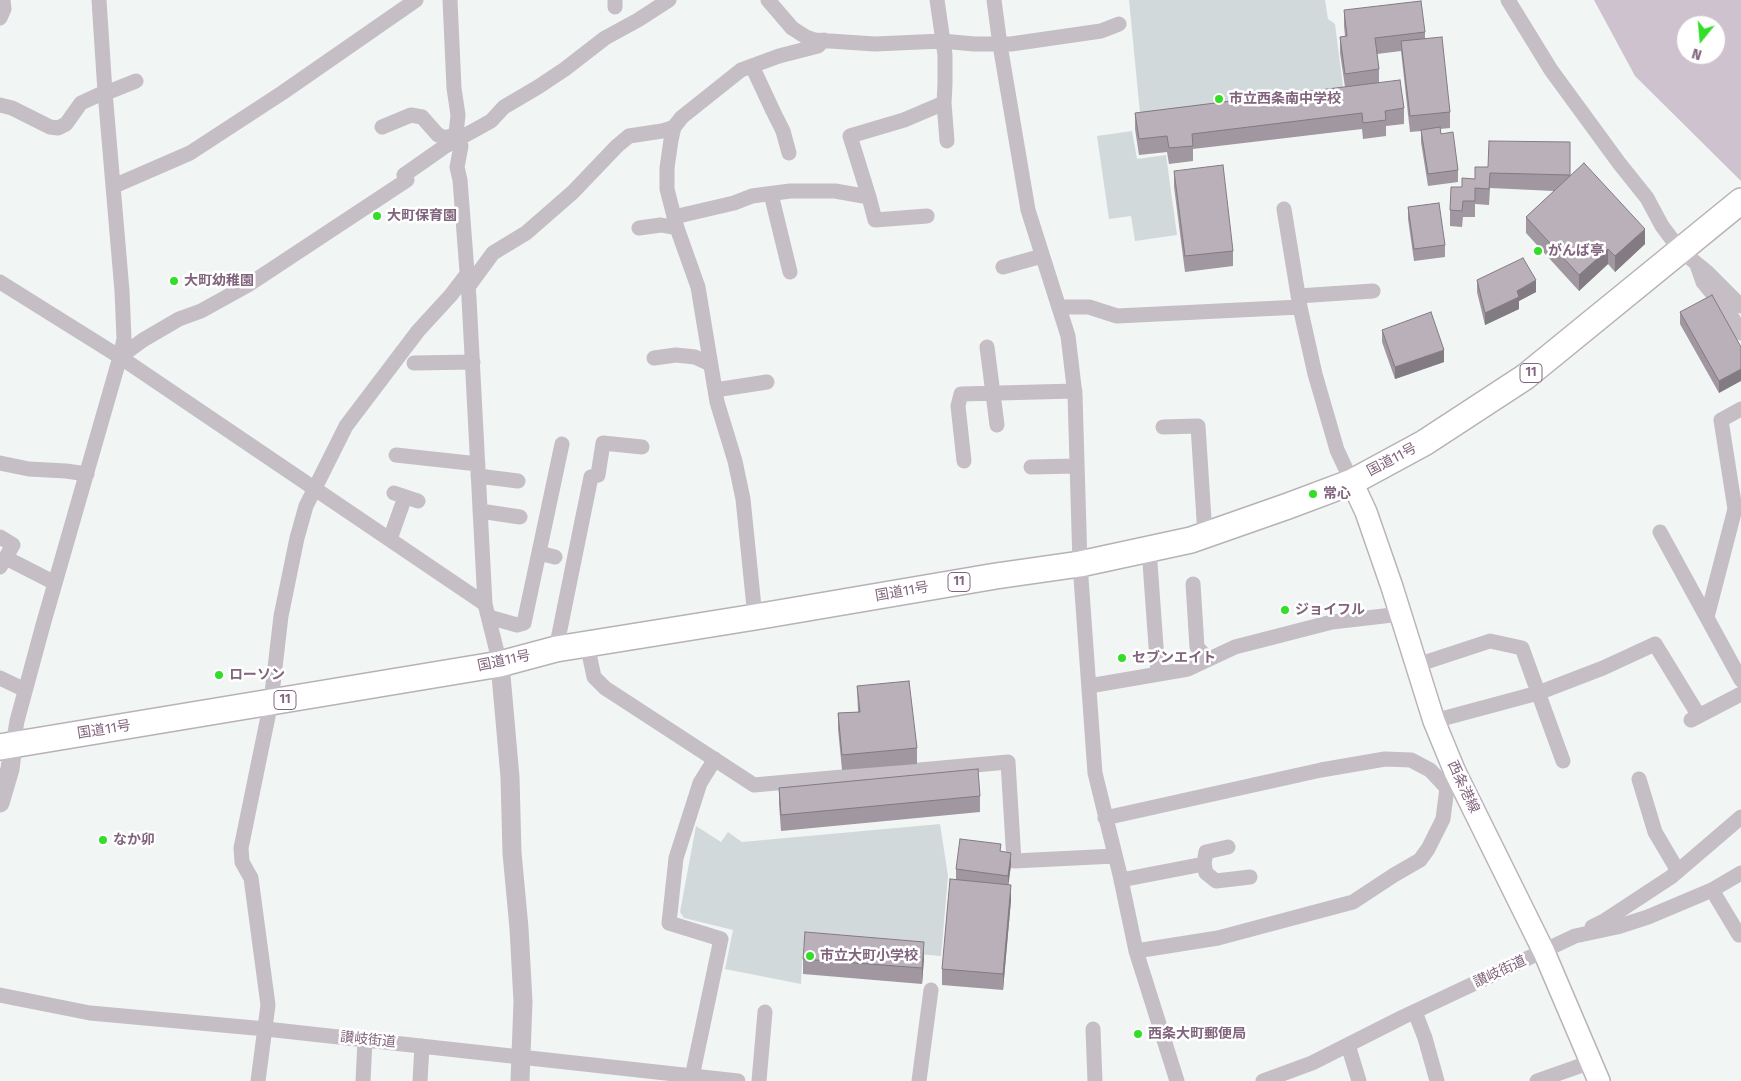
<!DOCTYPE html>
<meta charset="utf-8">
<style>
body{margin:0}
#map{position:relative;width:1741px;height:1081px;overflow:hidden;background:#f1f5f4;font-family:"Fira Sans",sans-serif}
canvas{display:block}
.north{position:absolute;left:1676px;top:15px;width:50px;height:50px;box-sizing:border-box;background:#fff;border:1px solid #cdc1cb;border-radius:50%;rotate:197deg;font-size:14px;font-weight:700;line-height:20px;text-align:center;color:#81647d}
.north::after{content:'';display:block;margin:auto;width:18px;height:22px;background:#32de27;clip-path:polygon(50% 0,100% 100%,50% 72%,0 100%)}
</style>
<div id="map">
<canvas width="1741" height="1081"></canvas>
<div class="north">N</div>
</div>
<script>
const c = document.querySelector('canvas').getContext('2d');
c.lineJoin = 'round';
function paint(path, color) { c.fillStyle = color; c.fill(path, 'evenodd'); }
const poly = rows => new Path2D(rows.map(r => 'M' + r).join(''));
function stroke(path, color, width, dash) { c.strokeStyle = color; c.lineWidth = width; c.lineCap = dash ? 'butt' : 'round'; c.setLineDash(dash || []); c.stroke(path); }
function write(font, color, halo, rows, align = 'center') {
  c.font = font + ' "Fira Sans","Noto Sans JP",sans-serif'; c.lineWidth = 5; c.setLineDash([]); c.textBaseline = 'middle'; c.strokeStyle = halo; c.fillStyle = color; for (const [text, x, y, turn = 0] of rows) {
    c.save(); c.translate(x, y); c.rotate((+turn || 0) * Math.PI / 180); c.textAlign = isNaN(turn) ? turn : align; if (halo) c.strokeText(text, 0, 0); c.fillText(text, 0, 0); c.restore();
  }
}
paint(poly([
 [1129,0,1325,0,1328,19,1335,24,1344,94,1140,113],
 [1132,131,1137,159,1166,155,1177,235,1135,241,1131,216,1109,219,1097,136],
 [940,824,948,876,941,956,803,945,801,984,725,969,733,930,684,918,680,912,696,826,721,842,728,832,742,842]
]), '#d2d9db');
paint(poly([
 [1594,0,1741,0,1741,181,1635,76],
 [1686,25,1716,25,1716,55,1686,55]
]), '#cfc2cf');
const secondary = poly([
 [1352,482,1366,512,1392,587,1434,721,1455,772,1544,952,1599,1081]
]);
const trunk = poly([
 [0,747,500,664,556,649,755,617,996,576,1080,564,1191,540,1288,506,1352,482,1424,443,1525,377,1741,201]
]);
stroke(secondary, '#bbb2ba', 24);
stroke(trunk, '#b8b1b7', 28);
stroke(poly([
 [450,0,454,88,458,115,456,134,461,146,457,167,460,180,469,298,485,604,500,664],
 [768,0,792,28,806,37,815,40,875,44,942,41,974,44,1011,44,1101,31,1119,24],
 [994,0,1000,45,1028,210,1068,336,1075,395,1080,564,1095,773,1120,875,1136,951,1177,1081],
 [1508,0,1551,70,1619,163,1647,198,1662,226,1680,250,1707,272,1741,306],
 [615,7,615,0],
 [0,18,4,9,3,0],
 [752,66,773,111,783,131,789,153],
 [944,103,947,141],
 [0,105,12,108,50,127,58,128,66,124,81,103,105,92,111,91,136,81],
 [382,127,411,115,422,117,438,135,446,138,456,134],
 [674,127,671,140,667,168,667,189,677,228,698,287,717,402,735,461,743,499,755,617],
 [114,186,190,153,282,93,416,0],
 [771,194,790,272],
 [869,197,850,136,904,120,944,103,945,84,945,55,937,0],
 [1284,209,1300,307,1315,374,1337,450,1352,482],
 [674,217,734,203,752,196,790,191,835,191,869,197,875,220,927,216],
 [639,228,661,225,677,228],
 [1697,265,1703,282,1733,319,1741,333],
 [1003,267,1042,256],
 [0,282,120,357,485,604],
 [468,287,493,253,526,233,573,192,617,146,629,136,662,131,674,127,682,117,741,70,779,56,818,46,824,40],
 [1298,296,1373,291],
 [1059,307,1089,307,1117,316,1300,307],
 [987,347,997,425],
 [120,357,143,340,179,319,201,311,248,285,407,180,404,175,444,147,491,121,504,107,538,87,565,69,605,38,638,20,669,0],
 [654,358,676,355,695,357,710,364],
 [414,363,473,362],
 [715,390,767,382],
 [1163,427,1198,426,1205,535],
 [396,455,478,464],
 [964,461,958,406,961,394,1075,391],
 [0,463,29,469,66,471,87,474],
 [1031,467,1077,466],
 [478,476,518,481],
 [394,493,418,501],
 [480,511,520,517],
 [1660,532,1741,680],
 [0,537,13,545,0,567],
 [390,539,405,497],
 [1149,549,1158,674],
 [539,553,555,557],
 [6,558,55,583],
 [1193,584,1197,647,1208,659],
 [489,617,517,625,524,623,562,444],
 [1707,617,1735,509,1721,420,1741,409],
 [587,644,594,677,605,688,754,785,1008,762,1014,861,1115,856],
 [556,649,591,477,598,475,603,443,642,447],
 [1417,665,1490,641,1522,648,1563,761],
 [0,678,25,690],
 [1089,686,1188,669,1235,647,1332,622,1401,614],
 [1691,720,1741,694],
 [1434,721,1538,693,1603,668,1655,644,1699,716],
 [13,745,17,721,43,625,120,357,124,339,122,291,105,92,99,0],
 [1639,779,1655,832,1678,871],
 [1105,818,1321,770,1385,759,1411,760,1430,770,1447,788,1454,784],
 [1228,847,1206,852,1204,864,1206,873,1216,881,1250,877],
 [1121,880,1204,864],
 [1712,890,1739,935,1741,934],
 [1592,927,1604,921,1671,877,1741,817],
 [1136,951,1218,938,1353,902,1394,875,1420,860,1428,849,1443,819,1447,788],
 [0,995,90,1013,266,1029,738,1081],
 [1415,1012,1425,1038,1437,1081],
 [1093,1029,1095,1081],
 [1348,1045,1359,1081],
 [692,1077,721,939,669,923,676,858,700,783,715,759],
 [258,1081,268,1005,251,878,242,862,241,848,271,702,281,616,297,538,306,506,346,426,418,331,451,295,467,274],
 [363,1081,365,1040],
 [420,1081,422,1046],
 [759,1081,765,1012],
 [919,1081,931,990],
 [1263,1081,1312,1063,1403,1017,1575,936,1617,927,1648,917,1712,890,1741,873],
 [1537,1081,1591,1062]
]), '#c5bec4', 15);
stroke(poly([
 [500,664,510,777,512,853,519,928,523,1002,520,1081],
 [0,803,10,769,13,745]
]), '#c5bec4', 19);
stroke(secondary, '#fff', 21);
stroke(trunk, '#fff', 25);
paint(poly([
 [1344,10,1425,32,1425,39,1450,112,1450,128,1440,129,1441,134,1458,170,1458,182,1428,186,1421,142,1421,131,1410,132,1401,51,1377,54,1379,69,1379,83,1404,108,1404,124,1386,126,1386,136,1363,139,1362,129,1193,149,1193,161,1169,164,1167,152,1139,155,1135,129,1135,113,1345,87,1340,53,1340,37,1345,36,1344,26],
 [1570,142,1570,176,1645,244,1615,272,1608,264,1579,291,1526,233,1526,217,1554,191,1490,188,1489,205,1475,204,1475,217,1463,217,1462,227,1450,226,1450,210,1462,187,1475,179,1488,167],
 [1174,171,1233,251,1233,266,1185,272,1174,187],
 [1408,207,1445,245,1445,257,1414,261,1408,219],
 [1477,280,1536,292,1519,301,1519,309,1485,325,1477,292],
 [1680,312,1741,347,1719,393,1680,324],
 [1382,330,1444,362,1395,379,1382,342],
 [857,686,917,748,917,764,842,770,838,729,838,713,858,712],
 [779,788,980,796,980,812,781,831,779,804],
 [1001,851,1011,865,1008,884,1011,900,1003,990,942,985,942,969,956,880,956,869],
 [924,958,922,984,803,974,803,959]
]), '#a097a0');
paint(poly([
 [1645,229,1645,244,1615,272,1615,256],
 [1608,249,1608,264,1579,291,1579,275],
 [1536,280,1536,292,1519,301,1519,309,1485,325,1485,313,1517,291],
 [1444,350,1444,362,1395,379,1395,367],
 [1741,369,1741,381,1719,393,1719,381],
 [1011,853,1011,865,1008,888,1008,876],
 [1011,885,1011,900,1003,990,1003,974],
 [924,942,924,958,922,984,922,968]
]), '#827b82');
const building = poly([
 [1421,1,1425,32,1375,38,1379,69,1345,74,1340,37,1347,36,1344,10,1421,1],
 [1442,37,1450,112,1410,116,1401,41,1442,37],
 [1400,80,1404,108,1385,111,1386,120,1363,123,1362,113,1192,134,1193,146,1169,148,1167,136,1139,139,1135,113,1400,80],
 [1440,127,1441,134,1453,132,1458,170,1428,174,1421,130,1440,127],
 [1489,141,1570,142,1570,175,1490,173,1489,189,1475,188,1475,201,1463,201,1462,211,1450,210,1451,187,1462,187,1462,178,1475,179,1475,167,1488,167,1489,141],
 [1584,163,1645,229,1615,256,1608,249,1579,275,1526,217,1584,163],
 [1223,165,1233,251,1185,256,1174,171,1223,165],
 [1439,203,1445,245,1414,249,1408,207,1439,203],
 [1523,258,1536,280,1517,291,1519,297,1485,313,1477,280,1523,258],
 [1712,295,1741,347,1741,369,1719,381,1680,312,1712,295],
 [1431,312,1444,350,1395,367,1382,330,1431,312],
 [909,681,917,748,842,755,838,713,860,712,857,686,909,681],
 [978,769,980,796,781,815,779,788,978,769],
 [960,839,1001,844,1000,851,1011,853,1008,876,956,869,960,839],
 [950,879,1011,885,1003,974,942,969,950,879],
 [805,932,924,942,922,968,803,959,805,932]
]);
paint(building, '#bab0ba');
stroke(building, '#827b82', 1);
for (const [x, y, r, color] of [
 [1219,99,5,"#32de27"],
 [377,216,5,"#32de27"],
 [1538,251,5,"#32de27"],
 [174,281,5,"#32de27"],
 [1313,494,5,"#32de27"],
 [1285,610,5,"#32de27"],
 [1122,658,5,"#32de27"],
 [219,675,5,"#32de27"],
 [103,840,5,"#32de27"],
 [810,956,5,"#32de27"],
 [1138,1034,5,"#32de27"]
]) { const dot = new Path2D(); dot.arc(x, y, r, 0, 2 * Math.PI); c.fillStyle = color; c.fill(dot); stroke(dot, '#fff', 2); }
for (const [x, y, w] of [
 [1531,373,22],
 [959,582,22],
 [285,700,22]
]) { const box = new Path2D(); box.roundRect(x - w / 2, y - 9.5, w, 19, 4); c.fillStyle = '#fff'; c.fill(box); stroke(box, '#81647d', 1); }
write('bold 12px', '#81647d', null, [
 ["11",1531,373],
 ["11",959,582],
 ["11",285,700]
]);
write('bold 14px', '#81647d', '#fff', [
 ["市立西条南中学校",1229,99],
 ["大町保育園",387,216],
 ["がんば亭",1548,251],
 ["大町幼稚園",184,281],
 ["常心",1323,494],
 ["ジョイフル",1295,610],
 ["セブンエイト",1132,658],
 ["ローソン",229,675],
 ["なか卯",113,840],
 ["市立大町小学校",820,956],
 ["西条大町郵便局",1148,1034]
], 'left');
write('14px', '#81647d', '#fff', [
 ["国道11号",1392,460,-28],
 ["国道11号",902,592,-10],
 ["国道11号",504,661,-12],
 ["国道11号",104,730,-9],
 ["西条港線",1463,787,65],
 ["讃岐街道",1500,972,-25],
 ["讃岐街道",368,1040,6]
]);
</script>
